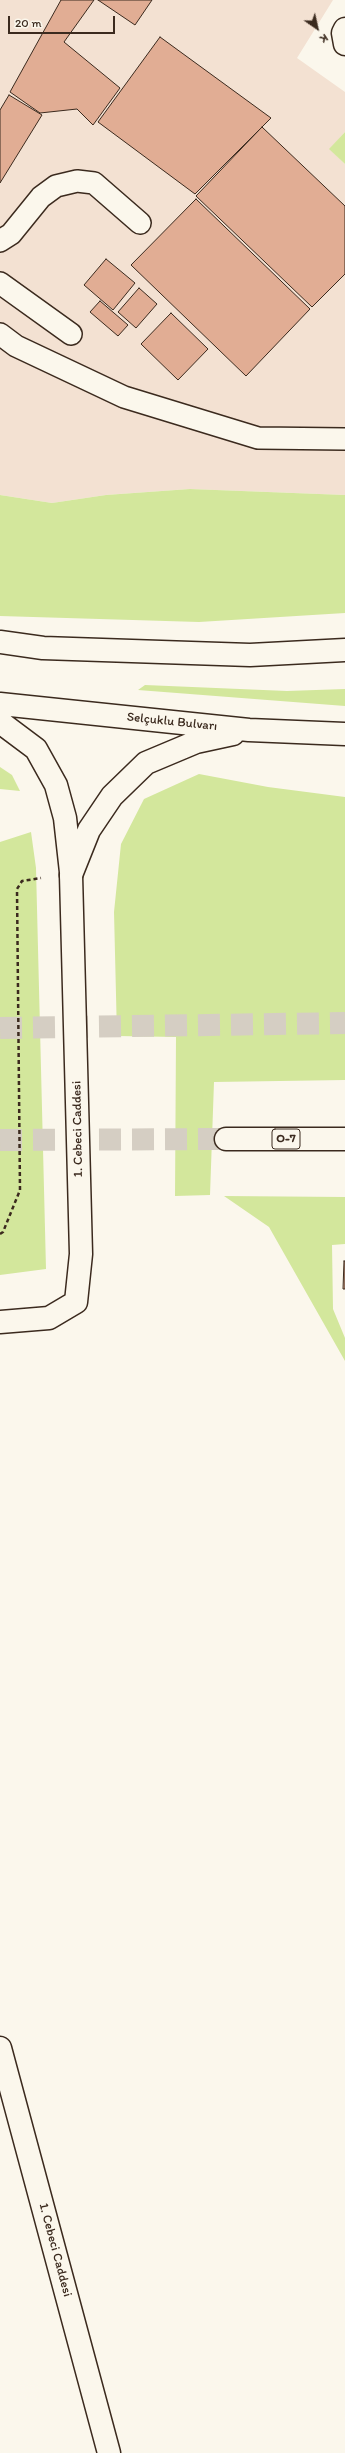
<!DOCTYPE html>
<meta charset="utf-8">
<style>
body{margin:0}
#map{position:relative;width:345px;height:2453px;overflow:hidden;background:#fbf7ec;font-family:Itim,sans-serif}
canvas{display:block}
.north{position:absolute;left:297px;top:8px;width:40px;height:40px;-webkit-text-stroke:3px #fbf7ec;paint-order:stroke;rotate:146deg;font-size:11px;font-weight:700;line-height:16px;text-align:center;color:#3b2a1e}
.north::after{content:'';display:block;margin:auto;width:14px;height:18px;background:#3b2a1e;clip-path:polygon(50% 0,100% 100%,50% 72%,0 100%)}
.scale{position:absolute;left:8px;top:16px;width:107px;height:18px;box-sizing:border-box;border:2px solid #3b2a1e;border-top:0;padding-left:5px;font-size:12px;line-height:14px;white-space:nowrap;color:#3b2a1e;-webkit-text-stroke:3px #fbf7ec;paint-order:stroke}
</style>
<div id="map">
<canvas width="345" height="2453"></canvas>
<div class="north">K</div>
<div class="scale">20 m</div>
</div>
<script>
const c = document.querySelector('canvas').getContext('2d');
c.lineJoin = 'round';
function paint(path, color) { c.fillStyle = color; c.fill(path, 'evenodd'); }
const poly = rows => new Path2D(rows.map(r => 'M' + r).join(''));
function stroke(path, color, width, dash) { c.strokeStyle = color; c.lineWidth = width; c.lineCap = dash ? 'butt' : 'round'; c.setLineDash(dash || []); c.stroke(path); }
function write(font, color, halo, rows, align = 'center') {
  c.font = font + ' Itim,sans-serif'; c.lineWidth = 3; c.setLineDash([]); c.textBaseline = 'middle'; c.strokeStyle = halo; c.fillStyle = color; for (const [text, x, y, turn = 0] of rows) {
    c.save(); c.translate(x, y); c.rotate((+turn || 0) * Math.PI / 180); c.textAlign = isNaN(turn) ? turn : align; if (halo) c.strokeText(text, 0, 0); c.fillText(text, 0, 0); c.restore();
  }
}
paint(poly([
 [0,0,333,0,297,58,345,92,345,132,330,149,345,164,345,495,190,489,106,495,52,503,0,495]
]), '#f3e1d2');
paint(poly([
 [345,132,345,164,329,149],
 [190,489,345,495,345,613,199,622,0,616,0,495,52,503,106,495],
 [145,685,287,691,345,689,345,706,138,690],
 [0,767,12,775,20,791,0,789],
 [199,774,268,787,345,797,345,1080,214,1082,210,1195,175,1196,176,1037,117,1036,114,912,121,844,144,799],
 [31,832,36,868,46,1269,0,1275,0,842],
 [224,1196,345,1197,345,1244,332,1245,333,1309,345,1338,345,1361,269,1227]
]), '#d3e79c');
const building = poly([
 [61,0,94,0,64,42,120,88,93,125,77,109,40,113,10,92,61,0],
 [98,0,152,0,135,25,98,0],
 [160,37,271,118,195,194,98,122,160,37],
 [9,95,42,115,0,183,0,110,9,95],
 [262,127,345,206,345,274,312,307,196,196,262,127],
 [196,199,310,309,246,376,131,265,196,199],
 [106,259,135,283,113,310,84,285,106,259],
 [139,288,157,304,136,328,118,312,139,288],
 [100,301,128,325,118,336,90,312,100,301],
 [171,313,208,349,178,380,141,344,171,313],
 [344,1261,345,1261,345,1289,343,1289,344,1261]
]);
paint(building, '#e1ad94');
stroke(building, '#3b2a1e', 1);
stroke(poly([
 [0,1028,345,1023],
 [0,1140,226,1139]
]), '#d5cec3', 22, [22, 11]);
const lane = poly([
 [0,241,11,234,41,197,56,186,77,181,94,183,140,223],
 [0,283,71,334],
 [0,334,16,346,124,397,258,438,345,439]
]);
const street = poly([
 [345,29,343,33,345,44]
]);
const secondary = poly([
 [0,1322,49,1318,76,1302,81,1254,71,875],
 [0,2048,109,2453]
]);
const primary = poly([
 [0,642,43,648,250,655,345,650],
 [0,704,249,730,345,734],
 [0,722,36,749,56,785,65,818,71,872],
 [71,875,89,830,112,796,146,763,196,742,233,734]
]);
const highway = poly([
 [226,1139,345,1139]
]);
stroke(lane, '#3b2a1e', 24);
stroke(street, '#3b2a1e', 25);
stroke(secondary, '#3b2a1e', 25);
stroke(primary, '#3b2a1e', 25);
stroke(highway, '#3b2a1e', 25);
stroke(poly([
 [0,1234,3,1232,20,1190,17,889,22,881,41,878]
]), '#3b2a1e', 2.5, [4, 3]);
stroke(lane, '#fbf7ec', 21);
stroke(street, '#fbf7ec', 22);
stroke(secondary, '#fbf7ec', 22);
stroke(primary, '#fbf7ec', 22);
stroke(highway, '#fbf7ec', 22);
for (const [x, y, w] of [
 [286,1139,28]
]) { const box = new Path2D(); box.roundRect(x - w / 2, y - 10, w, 20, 3); c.fillStyle = '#fbf7ec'; c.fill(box); stroke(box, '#3b2a1e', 1); }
write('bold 12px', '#3b2a1e', null, [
 ["O-7",286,1139]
]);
write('13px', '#3b2a1e', '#fbf7ec', [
 ["Selçuklu Bulvarı",172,722,6],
 ["1. Cebeci Caddesi",78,1129,-91],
 ["1. Cebeci Caddesi",55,2250,75]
]);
</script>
